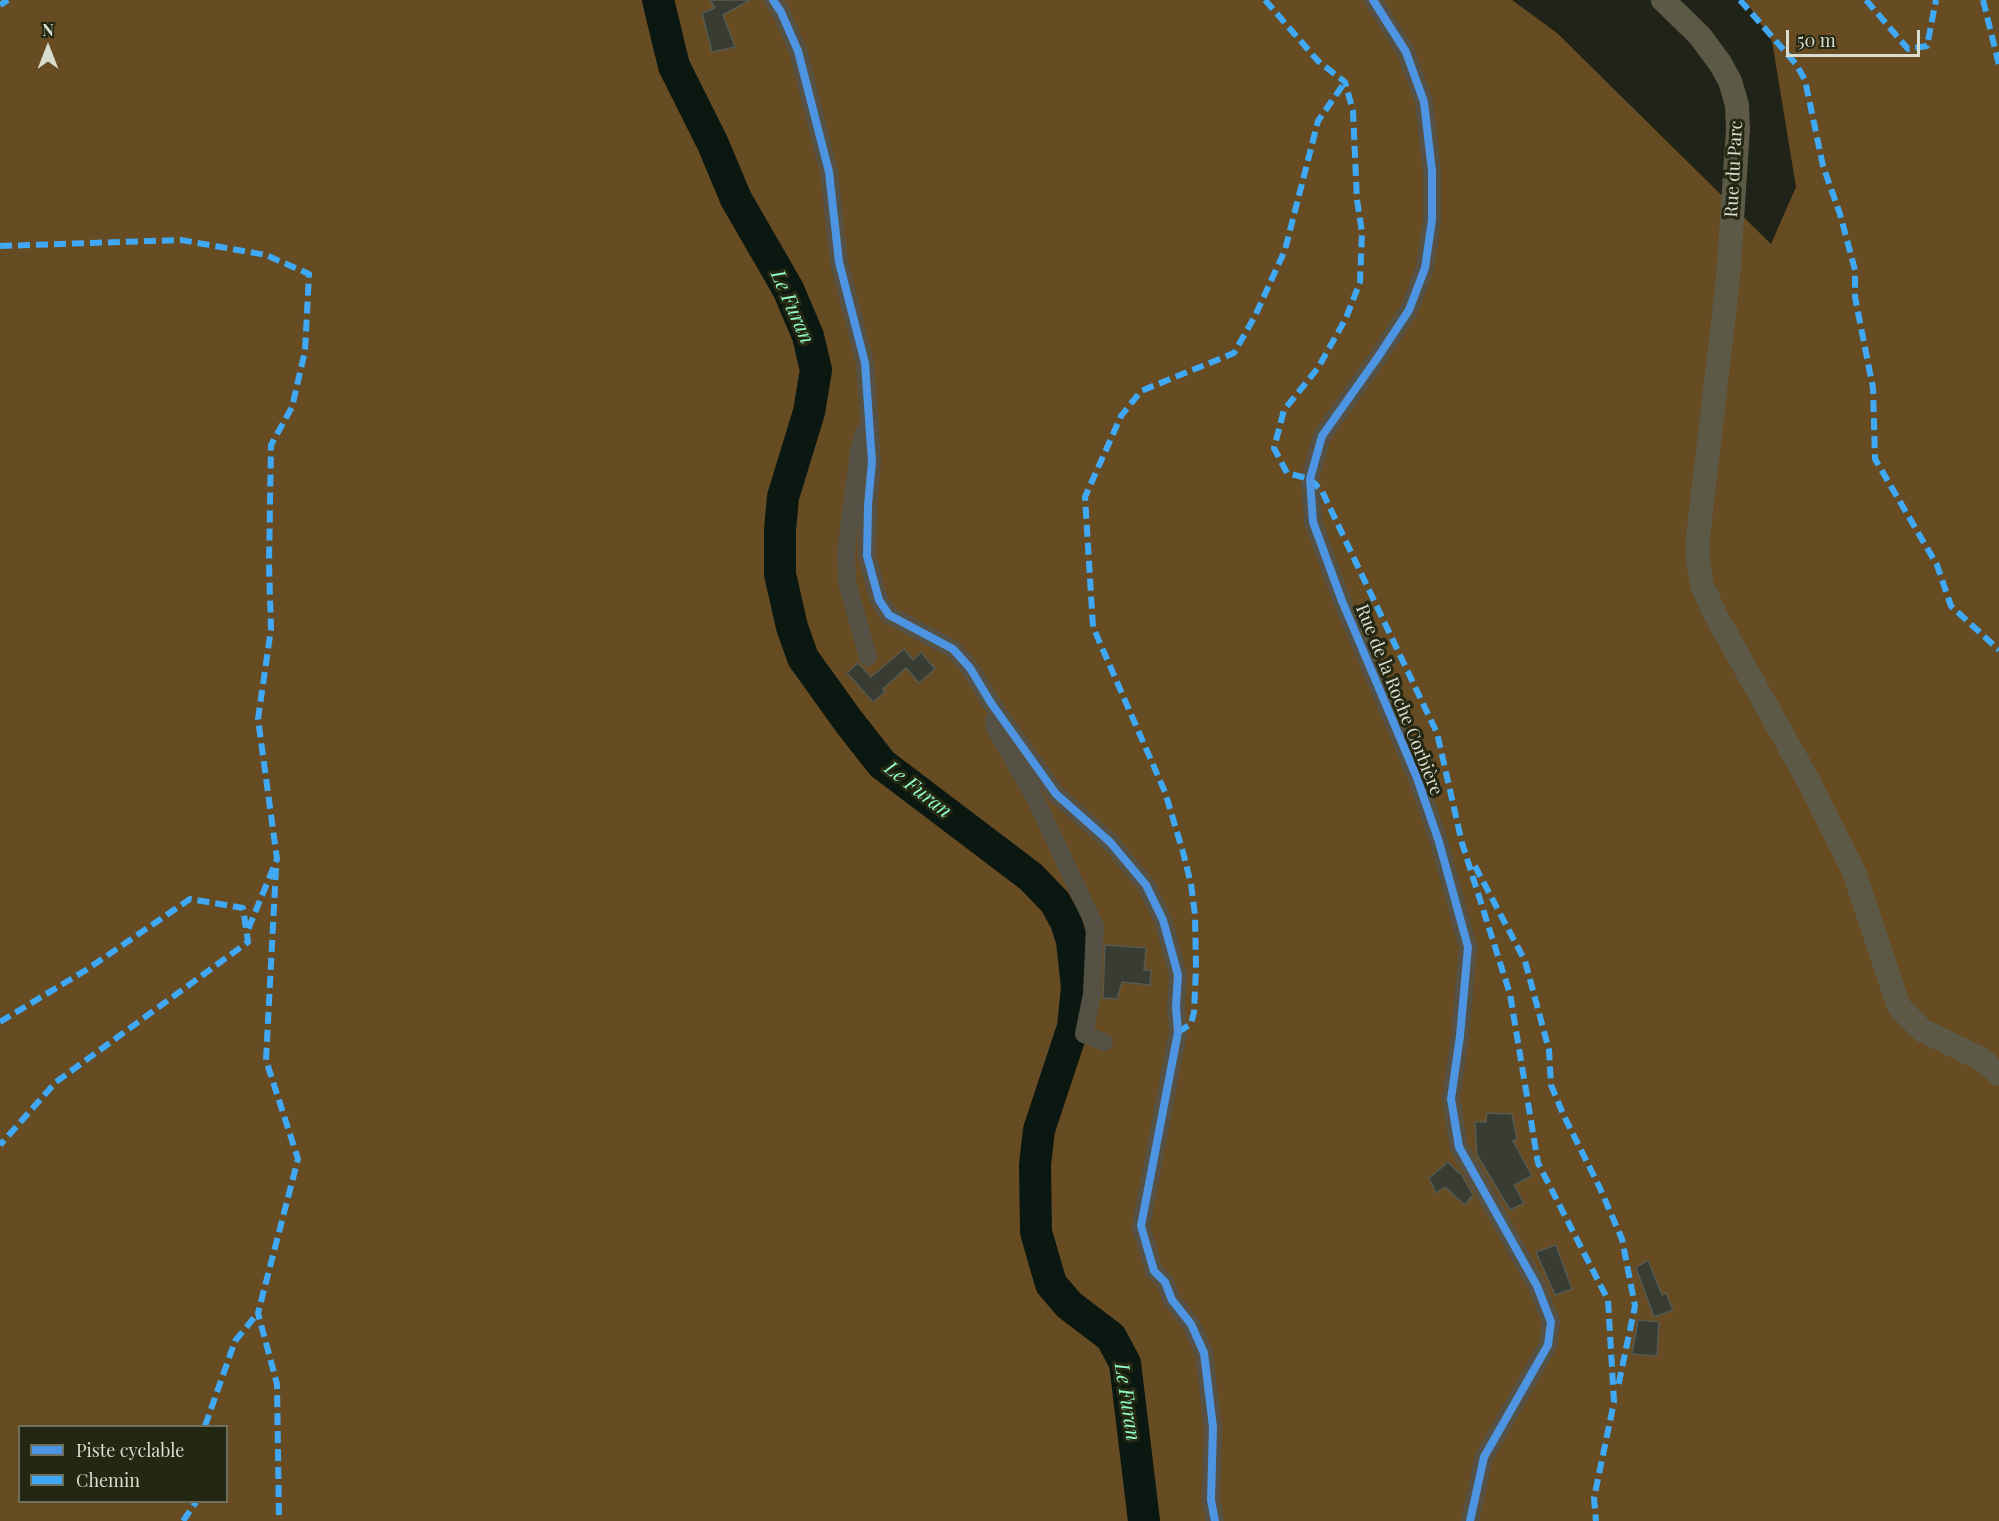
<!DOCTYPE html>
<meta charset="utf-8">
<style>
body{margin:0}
#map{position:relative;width:1999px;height:1521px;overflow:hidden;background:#202317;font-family:"Playfair Display",serif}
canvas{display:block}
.legend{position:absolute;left:18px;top:1425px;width:210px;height:78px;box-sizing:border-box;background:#242812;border:2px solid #6c705e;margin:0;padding:8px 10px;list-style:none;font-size:18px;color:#d9dccf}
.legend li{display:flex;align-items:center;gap:12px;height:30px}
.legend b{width:30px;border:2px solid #6c705e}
.north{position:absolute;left:18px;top:18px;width:60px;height:60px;-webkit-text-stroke:4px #242812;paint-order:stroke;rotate:0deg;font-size:16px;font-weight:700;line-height:24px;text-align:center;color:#d9dccf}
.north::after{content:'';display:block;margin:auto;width:21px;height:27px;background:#d9dccf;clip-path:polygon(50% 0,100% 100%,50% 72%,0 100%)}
.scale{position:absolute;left:1786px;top:30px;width:134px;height:27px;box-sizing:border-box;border:3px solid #d9dccf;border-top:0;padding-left:8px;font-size:18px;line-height:21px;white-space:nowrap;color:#d9dccf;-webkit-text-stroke:4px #242812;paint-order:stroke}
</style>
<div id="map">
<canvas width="1999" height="1521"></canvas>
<ul class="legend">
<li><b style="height:8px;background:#4d94e3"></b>Piste cyclable</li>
<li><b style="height:8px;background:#3fa9f5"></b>Chemin</li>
</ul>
<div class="north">N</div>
<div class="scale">50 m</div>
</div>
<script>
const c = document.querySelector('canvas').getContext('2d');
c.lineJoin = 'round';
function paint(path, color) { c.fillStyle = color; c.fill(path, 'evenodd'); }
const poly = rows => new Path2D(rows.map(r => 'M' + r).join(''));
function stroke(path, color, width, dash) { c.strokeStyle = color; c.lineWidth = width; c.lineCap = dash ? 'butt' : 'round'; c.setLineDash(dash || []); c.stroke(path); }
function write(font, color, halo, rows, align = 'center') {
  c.font = font + ' "Playfair Display",serif'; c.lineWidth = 6; c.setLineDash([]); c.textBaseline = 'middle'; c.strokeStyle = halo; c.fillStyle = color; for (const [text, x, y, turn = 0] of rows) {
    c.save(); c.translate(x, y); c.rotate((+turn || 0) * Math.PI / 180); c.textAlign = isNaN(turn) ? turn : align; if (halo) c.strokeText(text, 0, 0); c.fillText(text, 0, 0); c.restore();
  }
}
paint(poly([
 [0,0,1512,0,1557,33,1771,244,1796,187,1772,41,1745,0,1999,0,1999,1521,0,1521],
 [20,1426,226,1426,226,1502,20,1502]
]), '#674b22');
stroke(poly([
 [658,0,674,66,713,144,736,199,788,289,808,336,816,370,809,412,783,497,780,530,780,574,792,627,803,658,849,722,882,764,1031,877,1055,902,1066,922,1072,941,1077,987,1073,1027,1039,1130,1035,1165,1036,1232,1051,1284,1069,1305,1111,1337,1125,1363,1144,1521]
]), '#0a1811', 32);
const building = poly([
 [710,0,750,0,723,15,735,47,712,52,702,13,715,8,710,0],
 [904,649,913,660,921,652,935,669,919,683,906,668,883,689,885,692,873,702,847,673,858,663,871,677,904,649],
 [1105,945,1146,948,1144,970,1151,970,1150,985,1122,982,1117,999,1103,998,1105,945],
 [1487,1113,1512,1114,1517,1139,1513,1141,1532,1176,1514,1185,1524,1203,1510,1210,1477,1155,1475,1122,1486,1122,1487,1113],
 [1448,1162,1459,1173,1460,1172,1473,1195,1465,1205,1445,1187,1436,1193,1429,1178,1448,1162],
 [1556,1245,1572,1289,1555,1295,1536,1252,1556,1245],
 [1648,1260,1662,1295,1666,1293,1673,1310,1654,1317,1636,1268,1648,1260],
 [1638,1320,1659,1322,1657,1356,1632,1354,1638,1320]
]);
paint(building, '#383c33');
stroke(building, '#555a50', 1.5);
stroke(poly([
 [773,0,781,12,798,51,829,172,839,262,865,363,872,462,868,505,867,556,879,600,889,615,953,649,970,668,991,703,1056,794,1110,842,1146,885,1163,920,1178,975,1176,1007,1178,1032,1141,1226,1154,1271,1165,1282,1172,1300,1191,1324,1204,1353,1213,1427,1211,1500,1215,1521],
 [1373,0,1406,52,1424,102,1432,171,1432,220,1425,268,1409,310,1378,357,1322,436,1310,479,1313,522,1342,601,1417,778,1439,842,1468,947,1460,1036,1451,1099,1459,1147,1537,1286,1551,1322,1548,1345,1484,1457,1470,1521],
 [864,432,859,450,846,552,847,582,868,657],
 [994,720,995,728,1033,794,1095,926,1092,994,1084,1034,1104,1042]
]), '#555245', 18);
stroke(poly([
 [1663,0,1700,36,1720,63,1730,81,1737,105,1738,129,1728,279,1698,537,1698,562,1702,585,1715,614,1809,782,1854,872,1899,1007,1922,1030,1981,1059,1999,1074]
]), '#5c5947', 24);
stroke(poly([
 [1265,0,1318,61,1345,82,1353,111,1357,200,1362,232,1360,282,1346,318,1318,368,1284,410,1274,448,1287,473,1310,479,1322,491,1437,733,1462,843,1510,994,1538,1163,1608,1300,1614,1402,1594,1498,1596,1521],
 [1740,0,1796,64,1805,80,1823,166,1840,214,1855,270,1855,297,1873,388,1875,459,1937,565,1951,606,1999,650],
 [1866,0,1908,49,1927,46,1936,0],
 [1983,0,1999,65],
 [0,5,8,0],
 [0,246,181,240,266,255,309,274,305,351,292,407,271,445,269,564,271,629,258,719,277,859,247,932],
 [1475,866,1525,961,1549,1050,1551,1085,1564,1116,1599,1186,1622,1239,1635,1306,1618,1387],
 [276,868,266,1060,298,1159,258,1313,277,1384,279,1521],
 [0,1022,86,970,190,899,243,908,248,942,56,1082,0,1145],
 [1178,1032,1191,1024,1194,1012,1196,968,1195,915,1191,884,1183,852,1165,792,1093,627,1085,497,1121,416,1141,391,1234,353,1255,316,1285,250,1318,121,1345,82],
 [205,1426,235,1341,258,1313],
 [183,1521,196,1502]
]), '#3fa9f5', 6, [12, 6]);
stroke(poly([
 [773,0,781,12,798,51,829,172,839,262,865,363,872,462,868,505,867,556,879,600,889,615,953,649,970,668,991,703,1056,794,1110,842,1146,885,1163,920,1178,975,1176,1007,1178,1032,1141,1226,1154,1271,1165,1282,1172,1300,1191,1324,1204,1353,1213,1427,1211,1500,1215,1521],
 [1373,0,1406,52,1424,102,1432,171,1432,220,1425,268,1409,310,1378,357,1322,436,1310,479,1313,522,1342,601,1417,778,1439,842,1468,947,1460,1036,1451,1099,1459,1147,1537,1286,1551,1322,1548,1345,1484,1457,1470,1521]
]), '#4d94e3', 8);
write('18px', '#d9dccf', '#242812', [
 ["Rue du Parc",1734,169,-87],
 ["Rue de la Roche Corbière",1399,700,68]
]);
write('italic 20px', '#93fec9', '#242812', [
 ["Le Furan",792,307,66],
 ["Le Furan",918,790,38],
 ["Le Furan",1127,1402,81]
]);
</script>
